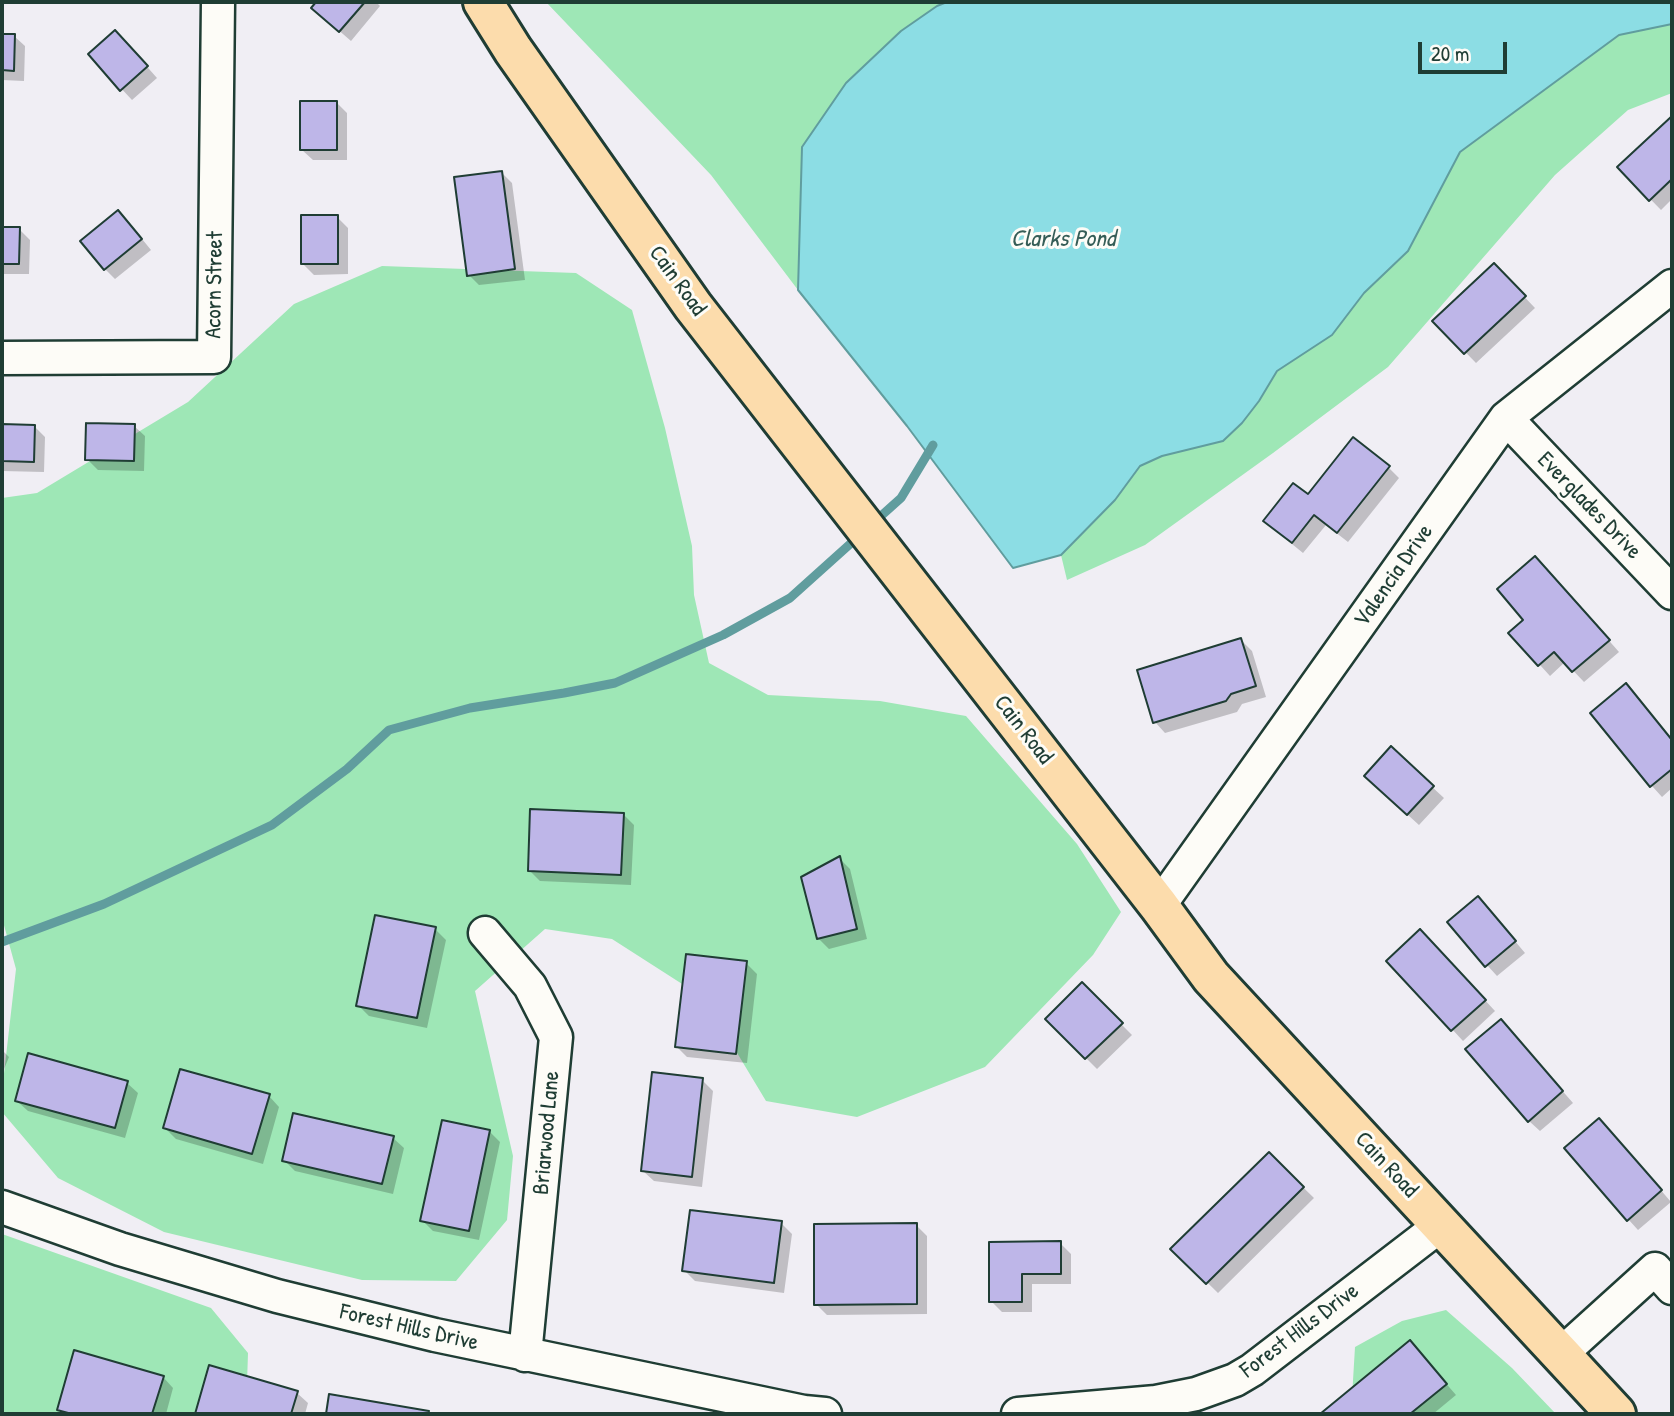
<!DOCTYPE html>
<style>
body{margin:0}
#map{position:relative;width:1674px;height:1416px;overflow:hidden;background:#f0eef4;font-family:"Patrick Hand",sans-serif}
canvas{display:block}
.frame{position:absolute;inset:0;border:4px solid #1f3d34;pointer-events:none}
.scale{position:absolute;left:1418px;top:42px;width:89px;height:32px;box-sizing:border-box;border:4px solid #1f3d34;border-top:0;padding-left:9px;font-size:21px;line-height:24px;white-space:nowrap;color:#1f3d34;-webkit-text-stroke:5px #fdfcf7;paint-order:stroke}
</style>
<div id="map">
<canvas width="1674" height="1416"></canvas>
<div class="frame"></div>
<div class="scale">20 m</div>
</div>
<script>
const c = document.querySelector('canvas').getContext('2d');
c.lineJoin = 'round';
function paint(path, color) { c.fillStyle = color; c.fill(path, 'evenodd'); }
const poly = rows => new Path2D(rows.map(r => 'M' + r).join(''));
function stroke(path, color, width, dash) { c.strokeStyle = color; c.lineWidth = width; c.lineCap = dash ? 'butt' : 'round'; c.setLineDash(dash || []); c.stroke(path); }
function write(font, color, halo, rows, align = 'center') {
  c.font = font + ' "Patrick Hand",sans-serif'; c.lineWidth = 6; c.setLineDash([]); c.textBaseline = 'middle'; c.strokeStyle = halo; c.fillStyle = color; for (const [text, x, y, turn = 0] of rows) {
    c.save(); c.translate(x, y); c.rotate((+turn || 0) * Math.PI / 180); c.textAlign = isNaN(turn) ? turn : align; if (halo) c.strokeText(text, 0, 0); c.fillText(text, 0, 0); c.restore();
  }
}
paint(poly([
 [546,2,947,2,937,6,901,31,846,83,802,147,798,290,711,175],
 [1672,24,1672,93,1628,110,1555,175,1388,367,1273,453,1145,545,1067,580,1061,555,1115,500,1140,466,1162,456,1223,441,1259,401,1277,371,1332,335,1364,293,1408,251,1460,152,1619,35],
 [382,266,576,273,632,310,665,428,692,546,694,595,709,663,768,695,880,701,966,716,1077,844,1121,912,1093,955,985,1067,857,1117,766,1101,704,998,612,939,545,929,475,991,513,1156,507,1220,456,1281,362,1280,164,1232,58,1178,2,1112,2,1091,16,969,2,918,2,498,37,493,188,402,294,304],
 [2,1234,211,1308,248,1353,246,1414,2,1414],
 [1446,1310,1512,1368,1556,1414,1351,1414,1355,1347,1402,1321]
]), '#9ee7b6');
const water = poly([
 [947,2,1672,2,1672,24,1619,35,1460,152,1408,251,1364,293,1332,335,1277,371,1259,401,1242,423,1223,441,1162,456,1140,466,1115,500,1061,555,1013,568,907,426,798,290,802,147,846,83,901,31,937,6,947,2]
]);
paint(water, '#8cdde4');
stroke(water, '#609d9e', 2);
paint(poly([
 [318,2,376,2,380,6,351,41,313,8],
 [2,35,14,36,25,46,24,81,2,80],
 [126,43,157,78,132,100,90,55],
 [337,103,347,113,347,160,313,160,302,150],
 [1672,118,1672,199,1661,210,1620,168],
 [501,172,512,183,525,280,479,285,469,275],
 [337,217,348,228,348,274,314,275,303,264],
 [129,223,151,250,115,279,105,269],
 [2,229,19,229,30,240,29,274,2,274],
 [1494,265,1535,308,1476,363,1435,321],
 [2,425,34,426,45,437,44,472,2,471],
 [134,426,145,436,144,471,98,470,87,459],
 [1388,467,1399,478,1348,542,1326,525,1303,553,1276,531,1266,521,1308,497],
 [1546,569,1619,652,1584,682,1565,662,1550,676,1511,633,1526,620],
 [1241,640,1252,651,1266,697,1242,704,1237,712,1165,733,1155,722],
 [1626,686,1637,696,1672,740,1672,788,1662,797,1652,786,1593,713],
 [1391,749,1444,798,1419,825,1377,787],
 [623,814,634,825,631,885,540,881,529,870],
 [839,858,850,869,867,939,829,949,818,938],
 [1488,909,1525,953,1497,976,1487,965],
 [435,929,446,940,427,1028,369,1016,358,1005],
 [1431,942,1495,1011,1463,1041,1389,961],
 [746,963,757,974,747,1063,687,1057,676,1046],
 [1082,985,1132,1035,1097,1069,1047,1019],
 [1511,1032,1573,1103,1540,1131,1529,1121],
 [2,1050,9,1057,2,1074],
 [702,1080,713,1091,702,1187,654,1181,643,1171],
 [127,1083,138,1093,125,1138,28,1111,17,1101],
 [269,1096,279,1107,263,1164,176,1139,165,1128],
 [489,1131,500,1142,479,1240,433,1231,422,1220],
 [1610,1131,1671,1202,1638,1230,1628,1219],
 [393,1138,404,1148,393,1194,295,1171,284,1160],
 [1269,1154,1314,1198,1218,1293,1173,1249],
 [781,1223,792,1234,784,1293,695,1281,684,1270],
 [916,1225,927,1236,927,1314,827,1315,816,1304],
 [991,1243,1060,1243,1071,1254,1071,1284,1032,1284,1032,1312,1002,1312,991,1301],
 [1410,1342,1456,1395,1433,1414,1323,1414],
 [210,1367,297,1393,308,1403,305,1414,197,1414],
 [163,1377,173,1388,166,1414,64,1414,59,1409],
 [331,1396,428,1413,429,1414,327,1414]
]), '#0003');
stroke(poly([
 [872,524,901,498,933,445],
 [2,942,104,904,272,825,347,769,389,730,470,708,564,693,615,683,723,635,790,598,859,536]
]), '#609d9e', 9);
const building = poly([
 [316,2,365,2,339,32,311,8,316,2],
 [115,30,148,66,120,91,88,54,115,30],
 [2,34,15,34,14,71,2,70,2,34],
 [300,101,337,101,337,150,300,150,300,101],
 [1672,116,1672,179,1649,201,1617,167,1672,116],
 [502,171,515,269,467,276,454,177,502,171],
 [118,210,142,239,104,270,80,241,118,210],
 [301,215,338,215,338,264,301,264,301,215],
 [2,227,20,227,19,264,2,264,2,227],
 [1494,263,1526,296,1464,354,1432,321,1494,263],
 [86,423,135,424,134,461,85,460,86,423],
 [2,424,35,425,34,462,2,461,2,424],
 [1353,437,1390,466,1337,533,1314,515,1292,543,1263,521,1293,483,1308,494,1353,437],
 [1535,556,1610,640,1572,672,1554,652,1538,666,1508,633,1523,620,1497,589,1535,556],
 [1241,638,1256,686,1231,694,1226,701,1153,723,1137,670,1241,638],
 [1626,683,1672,740,1672,769,1650,787,1590,713,1626,683],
 [1391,746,1434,786,1407,815,1364,776,1391,746],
 [530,809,624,813,621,875,528,871,530,809],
 [840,856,857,929,817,939,801,877,840,856],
 [1478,896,1516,941,1485,967,1447,922,1478,896],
 [375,915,436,927,417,1018,356,1006,375,915],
 [1420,929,1486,1000,1451,1031,1386,961,1420,929],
 [686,954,747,961,736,1054,675,1047,686,954],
 [1082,982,1123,1023,1085,1059,1045,1019,1082,982],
 [1501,1019,1563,1091,1528,1122,1465,1049,1501,1019],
 [28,1053,128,1081,115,1128,15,1101,28,1053],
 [180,1069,270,1094,252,1154,163,1128,180,1069],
 [652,1072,703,1078,692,1177,641,1171,652,1072],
 [293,1113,394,1136,382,1184,282,1161,293,1113],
 [1599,1118,1662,1190,1627,1221,1564,1148,1599,1118],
 [442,1120,490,1130,469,1231,420,1221,442,1120],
 [1269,1152,1304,1187,1206,1284,1170,1249,1269,1152],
 [690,1210,782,1221,774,1283,682,1271,690,1210],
 [917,1223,917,1304,814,1305,814,1224,917,1223],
 [1061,1241,1061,1274,1022,1274,1022,1302,989,1302,989,1242,1061,1241],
 [1410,1340,1447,1384,1410,1414,1320,1414,1410,1340],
 [74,1350,164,1376,152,1414,72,1414,57,1410,74,1350],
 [209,1365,298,1391,291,1414,195,1414,209,1365],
 [329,1394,429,1411,428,1414,326,1414,329,1394]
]);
paint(building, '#beb6e8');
stroke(building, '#1f3d34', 2);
const minor = poly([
 [2,358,214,357,218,2],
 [1506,418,1672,593],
 [1159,906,1506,418,1672,286],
 [485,933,530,986,556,1037,525,1355],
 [2,1207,120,1249,277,1296,435,1335,804,1412,825,1414],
 [1561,1354,1655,1269,1672,1288],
 [1018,1414,1156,1402,1196,1394,1235,1380,1252,1370,1441,1225]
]);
const major = poly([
 [483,2,513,50,693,306,1159,906,1211,977,1616,1414]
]);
stroke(minor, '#1f3d34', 37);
stroke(major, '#1f3d34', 44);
stroke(minor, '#fdfcf7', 32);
stroke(major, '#fcdcac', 38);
write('23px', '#1f3d34', '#fdfcf7', [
 ["Cain Road",677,281,54],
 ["Acorn Street",215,285,-89],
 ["Everglades Drive",1589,506,46],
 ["Valencia Drive",1394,576,-55],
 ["Cain Road",1023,730,52],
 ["Briarwood Lane",547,1133,-85],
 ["Cain Road",1386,1165,47],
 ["Forest Hills Drive",409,1328,13],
 ["Forest Hills Drive",1300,1331,-37]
]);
write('italic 24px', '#355d57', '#fdfcf7', [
 ["Clarks Pond",1063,240]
]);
</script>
